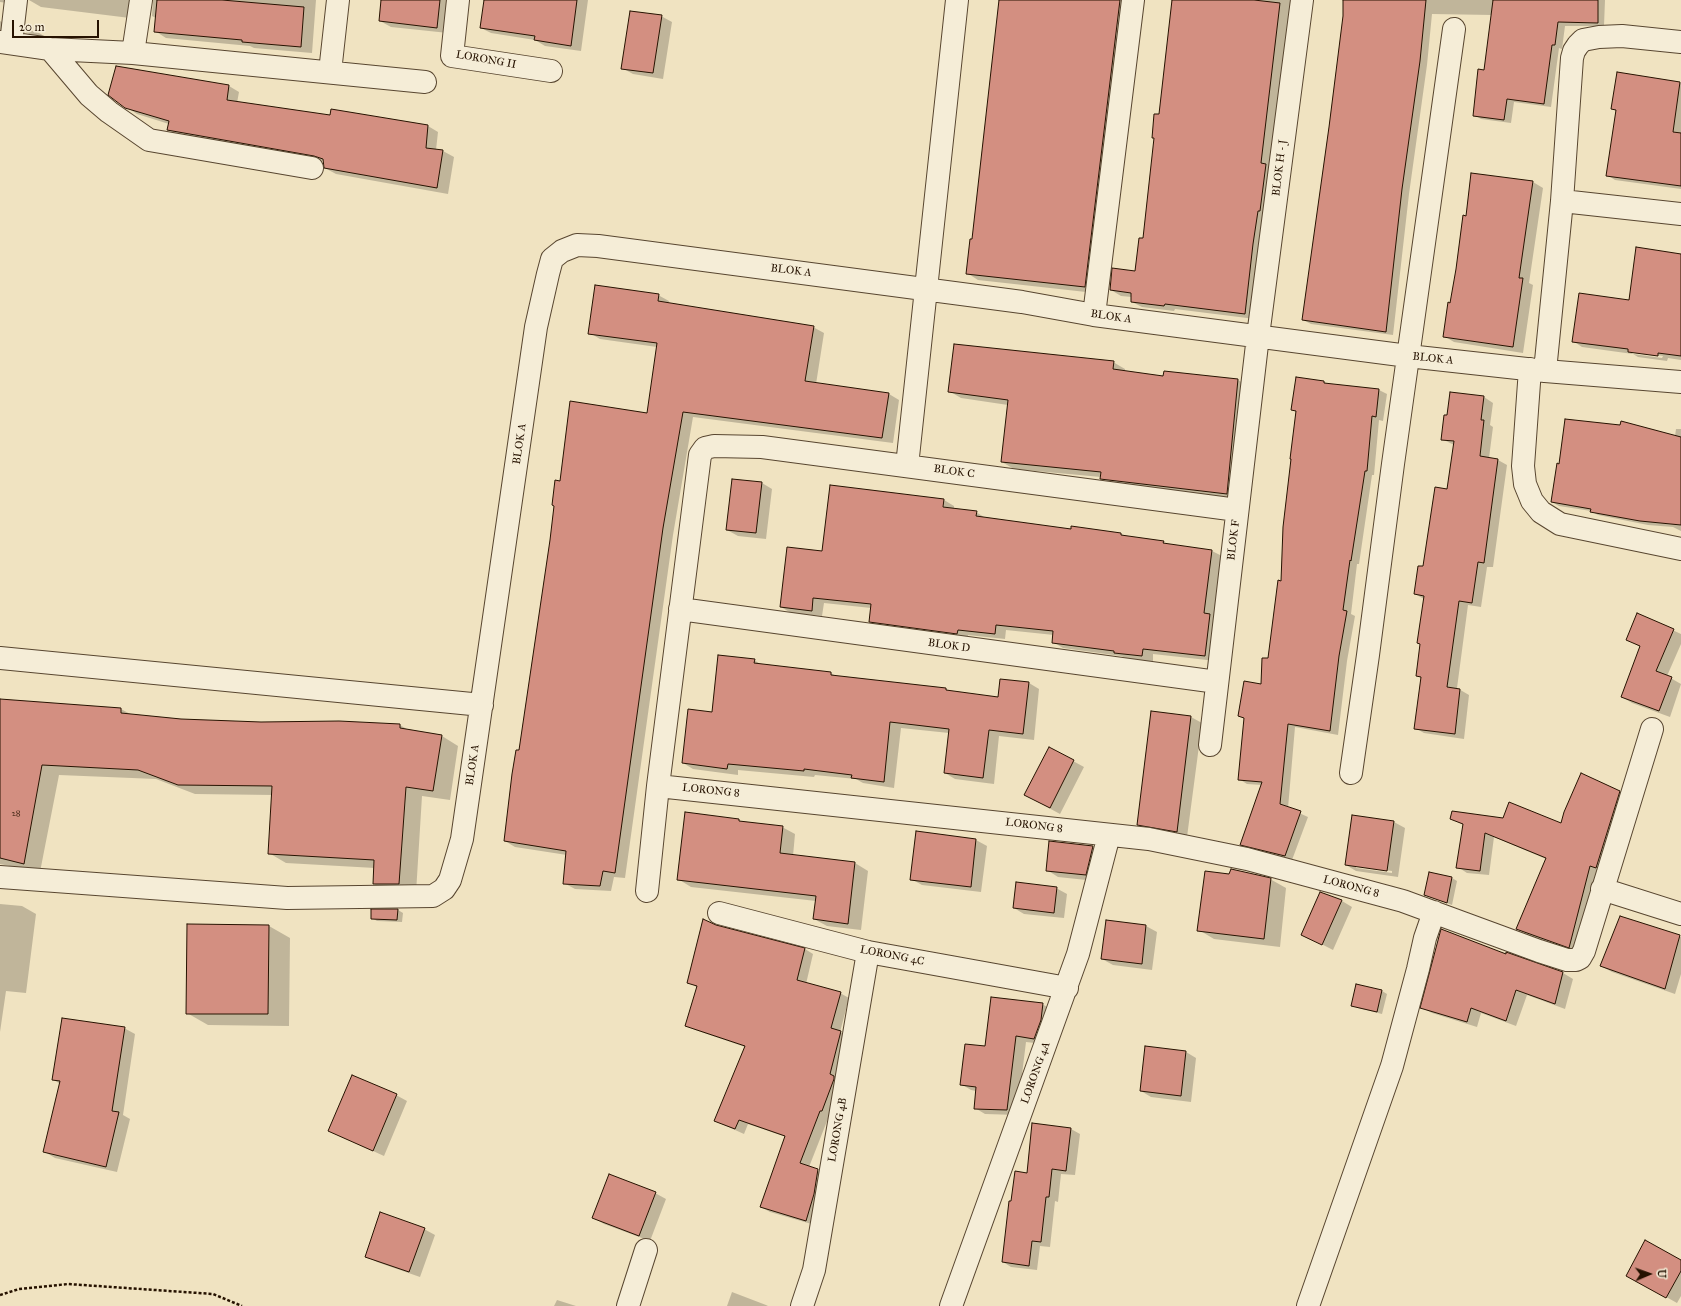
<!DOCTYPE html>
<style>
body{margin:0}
#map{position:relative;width:1681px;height:1306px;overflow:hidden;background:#f0e3c1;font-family:"IM FELL Great Primer",serif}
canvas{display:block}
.north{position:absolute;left:1629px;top:1254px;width:40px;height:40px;-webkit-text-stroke:3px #f5edd7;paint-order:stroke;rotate:88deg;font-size:11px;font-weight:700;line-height:16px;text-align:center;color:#261200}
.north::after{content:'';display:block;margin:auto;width:14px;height:18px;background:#261200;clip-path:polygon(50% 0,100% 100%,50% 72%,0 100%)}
.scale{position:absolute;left:12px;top:20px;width:87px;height:18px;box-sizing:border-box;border:2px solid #261200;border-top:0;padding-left:5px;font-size:12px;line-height:14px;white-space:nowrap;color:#261200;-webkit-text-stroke:3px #f5edd7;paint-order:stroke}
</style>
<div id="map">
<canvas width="1681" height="1306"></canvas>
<div class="north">U</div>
<div class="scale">20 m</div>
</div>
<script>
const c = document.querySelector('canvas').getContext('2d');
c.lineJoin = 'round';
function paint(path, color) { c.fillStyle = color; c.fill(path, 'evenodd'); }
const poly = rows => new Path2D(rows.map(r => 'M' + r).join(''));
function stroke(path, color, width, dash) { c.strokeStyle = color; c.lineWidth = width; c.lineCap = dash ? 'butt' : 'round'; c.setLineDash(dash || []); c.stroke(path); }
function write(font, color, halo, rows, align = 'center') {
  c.font = font + ' "IM FELL Great Primer",serif'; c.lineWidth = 4; c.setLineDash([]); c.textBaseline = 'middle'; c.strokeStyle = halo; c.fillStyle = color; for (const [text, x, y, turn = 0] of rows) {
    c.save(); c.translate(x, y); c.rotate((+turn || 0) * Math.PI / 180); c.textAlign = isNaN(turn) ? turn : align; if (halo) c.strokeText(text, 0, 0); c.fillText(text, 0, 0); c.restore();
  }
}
paint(poly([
 [0,0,17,0,15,4,0,2],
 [29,0,142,0,138,19,41,7],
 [153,0,316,0,312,53,254,48,250,46,166,38,155,31,156,18,152,16],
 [382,0,451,0,448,33,391,27,380,21],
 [485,0,588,0,581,51,545,46,535,40,491,33,481,28],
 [1000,0,1131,0,1095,293,978,280,967,273,973,240],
 [1172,0,1291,0,1255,319,1175,309,1174,311,1142,307,1132,302,1132,297,1121,296,1111,290,1136,272,1143,239,1169,39],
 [1344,0,1605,0,1604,26,1565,26,1562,49,1559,48,1551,107,1514,102,1511,123,1481,119,1474,115,1485,71,1492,15,1432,14,1427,65,1409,194,1393,335,1311,324,1303,320,1344,16],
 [661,16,672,22,663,79,633,74,622,68],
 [0,21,12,28,0,44],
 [26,29,39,33,49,39,36,38,26,32],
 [1618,73,1681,83,1681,189,1615,180,1607,175,1616,111,1612,108],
 [229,86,239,92,237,103,331,116,428,126,438,132,436,150,443,151,454,157,448,194,336,174,325,168,324,161,179,136,168,130,169,124,137,114,126,107],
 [1533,182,1543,188,1529,283,1533,285,1523,353,1454,342,1444,336,1451,304],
 [1681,255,1681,360,1668,358,1667,361,1638,357,1633,354,1582,347,1573,341,1630,302],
 [1629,351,1663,356,1662,358,1633,354],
 [658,295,669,301,668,304,813,327,824,333,816,384,889,394,899,400,893,443,693,417,673,535,625,878,614,877,611,891,575,889,564,883,567,855,515,847,505,841,561,482,648,414,657,347,600,339,590,333],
 [1113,362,1125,369,1125,372,1164,377,1238,380,1250,387,1239,500,1113,485,1101,477,1014,469,1002,462,1008,405,961,398,949,391],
 [1324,382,1328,384,1379,390,1387,394,1383,421,1379,420,1374,475,1372,475,1359,564,1357,564,1351,614,1355,616,1347,661,1338,735,1295,727,1288,808,1308,817,1292,860,1248,849,1241,844,1262,785,1247,784,1239,779,1245,719,1239,716,1262,685,1269,659,1282,582,1296,412,1293,409],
 [1451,393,1484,397,1493,403,1490,425,1493,427,1489,458,1498,460,1507,465,1493,567,1487,567,1481,607,1468,605,1457,688,1469,695,1464,739,1424,733,1415,728,1422,678,1417,676,1421,644,1424,599,1415,594,1448,490,1454,445,1442,439,1448,416],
 [1676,429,1681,429,1681,531,1673,527,1648,525,1598,515,1591,511,1559,506,1552,502,1675,436],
 [762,483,772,489,766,539,738,536,727,530],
 [944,500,954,506,954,510,976,512,987,519,1072,530,1072,527,1121,534,1128,537,1163,542,1169,545,1212,551,1222,556,1216,661,1153,654,1153,662,1126,658,1121,656,1063,648,1053,642,1054,635,1006,630,1005,639,968,635,968,639,880,628,870,622,871,608,824,603,822,616,791,613,781,607,823,552],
 [942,503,944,503,943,513],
 [1638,614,1681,634,1681,644,1667,676,1681,684,1670,717,1632,703,1622,697,1640,647,1627,639],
 [754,660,762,665,831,673,837,677,946,689,950,692,999,698,1029,683,1039,689,1034,740,999,736,994,784,955,779,945,773,949,733,901,728,894,788,863,783,856,779,815,775,814,777,738,770,738,775,693,769,683,763,713,713],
 [0,700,121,709,132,715,181,720,261,723,339,722,400,725,410,731,442,736,458,746,450,800,422,796,416,893,391,893,374,884,375,868,286,863,269,853,273,795,195,794,156,779,59,775,40,872,0,864],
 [1151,712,1191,717,1202,723,1187,837,1149,831,1138,825],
 [1073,761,1084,767,1060,814,1036,801],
 [1620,792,1629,797,1578,952,1526,934,1517,929,1546,859,1494,837,1489,875,1467,873,1458,867,1463,825,1451,818,1504,819,1561,825],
 [686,813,782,827,795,834,793,856,855,863,868,871,861,930,827,926,814,919,816,901,691,887,678,879],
 [1352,816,1394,822,1405,828,1398,877,1356,871,1346,865],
 [1356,866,1392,871,1392,873,1356,868],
 [917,833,976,840,987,846,981,892,922,885,911,879],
 [1050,842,1093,847,1103,853,1096,881,1058,877,1047,870],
 [1430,873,1452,878,1457,881,1452,905,1425,895],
 [1270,879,1286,888,1280,947,1214,939,1199,930],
 [1056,888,1067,894,1064,918,1024,914,1014,908],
 [1342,901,1352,907,1333,950,1302,934],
 [0,904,22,906,36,914,26,993,6,991,0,1032],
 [398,910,403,913,402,922,377,921,372,918],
 [1107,921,1146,926,1157,932,1152,970,1113,965,1102,959],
 [269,926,290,938,289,1026,208,1025,187,1013],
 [715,926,805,949,813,954,806,984,840,993,849,998,840,1032,850,1037,829,1116,809,1167,827,1175,815,1225,770,1212,761,1207,786,1137,748,1124,744,1134,715,1121,745,1047,695,1030,686,1025,698,988,688,982],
 [1679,936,1681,937,1681,974,1675,994,1612,972,1601,966],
 [1506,955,1563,973,1573,979,1565,1009,1527,995,1516,1026,1481,1013,1477,1027,1432,1013,1422,1008],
 [1357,985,1382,991,1387,994,1382,1014,1358,1008,1353,1005],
 [1042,1004,1052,1010,1044,1044,1026,1042,1017,1115,985,1114,975,1108,976,1091,971,1090,961,1084,986,1047],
 [124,1028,135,1034,123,1115,130,1119,117,1172,55,1158,45,1152,60,1084,54,1080],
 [1186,1052,1196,1058,1191,1102,1151,1097,1141,1091],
 [396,1095,407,1101,384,1156,329,1131],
 [1033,1124,1071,1129,1080,1134,1075,1175,1061,1174,1058,1202,1055,1201,1050,1247,1040,1246,1037,1270,1011,1267,1003,1262,1012,1202,1027,1174],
 [655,1193,666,1199,650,1241,604,1224,594,1218],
 [424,1229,435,1235,420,1277,377,1262,366,1256],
 [1681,1261,1681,1296,1677,1303,1627,1275],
 [732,1292,766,1305,768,1306,727,1306],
 [557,1300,576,1306,554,1306]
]), '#0003');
const building = poly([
 [157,0,222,0,304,7,301,47,242,42,242,40,154,32,157,0],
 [381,0,440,0,437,28,379,21,381,0],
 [484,0,577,0,571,46,534,40,535,36,480,28,484,0],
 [999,0,1120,0,1085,287,966,274,970,239,972,239,999,0],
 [1172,0,1254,0,1280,3,1261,163,1266,164,1260,211,1258,211,1253,244,1245,314,1165,304,1164,306,1131,302,1131,293,1110,290,1112,268,1135,271,1139,238,1143,238,1154,138,1152,138,1154,114,1159,114,1172,0],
 [1343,0,1426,0,1420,61,1402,189,1386,332,1302,320,1329,127,1343,16,1343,0],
 [1493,0,1598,0,1598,23,1558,22,1555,45,1552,45,1544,104,1507,99,1504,120,1473,116,1478,69,1484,70,1493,0],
 [630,11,662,15,653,73,621,69,630,11],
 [116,66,229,85,227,100,330,115,331,109,428,125,426,148,443,150,437,188,324,168,323,159,314,156,167,130,169,121,125,108,108,95,116,66],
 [1617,72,1680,82,1673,132,1681,133,1681,186,1606,176,1616,110,1611,109,1617,72],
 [1471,173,1533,181,1519,278,1523,278,1513,347,1443,337,1448,302,1450,303,1456,269,1463,215,1466,216,1471,173],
 [1636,247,1681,254,1681,356,1658,353,1658,356,1628,352,1628,349,1572,342,1579,293,1629,300,1636,247],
 [595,285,659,294,658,301,814,326,805,381,889,393,882,438,683,412,663,528,615,873,603,871,600,886,563,884,566,851,504,841,512,774,516,750,519,750,550,540,554,506,552,505,555,480,560,481,570,401,647,413,657,343,588,334,595,285],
 [954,344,1114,361,1113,369,1163,376,1164,371,1238,379,1227,494,1100,479,1101,472,1001,462,1008,400,948,392,954,344],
 [1296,377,1324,381,1324,383,1379,389,1376,417,1372,416,1367,471,1365,471,1351,561,1350,560,1343,610,1347,611,1339,656,1330,731,1288,724,1280,804,1301,811,1285,856,1240,845,1262,782,1238,780,1244,718,1238,716,1244,681,1261,684,1262,658,1268,658,1278,580,1281,581,1283,527,1291,459,1290,459,1296,411,1291,410,1296,377],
 [1450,392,1484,396,1481,420,1484,420,1480,456,1498,459,1484,563,1478,562,1472,603,1459,601,1447,687,1460,689,1455,734,1414,729,1421,677,1416,676,1420,644,1417,643,1424,596,1414,594,1418,566,1423,566,1435,487,1447,489,1454,441,1441,440,1444,415,1447,415,1450,392],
 [1565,419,1620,425,1621,421,1681,437,1681,525,1640,521,1590,512,1591,509,1551,502,1557,463,1559,464,1565,419],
 [732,479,762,482,756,533,726,530,732,479],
 [830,485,944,499,943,507,977,511,976,516,1071,529,1071,526,1121,533,1121,535,1164,541,1163,543,1212,550,1204,613,1210,614,1205,656,1143,649,1142,656,1114,653,1114,651,1052,643,1053,631,996,625,995,634,958,630,957,634,869,622,871,604,813,598,812,611,780,607,787,547,822,551,830,485],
 [1637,613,1674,629,1656,671,1672,677,1659,711,1621,697,1640,646,1626,640,1637,613],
 [718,655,755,659,754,663,831,672,831,675,946,688,946,690,998,697,1000,679,1029,682,1023,734,989,730,983,778,944,773,949,729,890,722,884,782,851,778,852,775,804,769,804,771,728,764,727,769,682,763,688,709,712,712,718,655],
 [0,699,121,708,121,713,181,719,261,722,339,721,400,724,400,728,442,735,433,791,406,787,399,884,373,884,374,860,268,854,272,786,178,785,138,770,42,765,24,864,0,858,0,699],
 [1151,711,1191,716,1177,832,1137,825,1151,711],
 [1049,747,1074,760,1050,808,1024,795,1049,747],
 [1581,773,1620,791,1596,868,1590,866,1569,948,1516,929,1546,858,1485,833,1480,871,1456,868,1463,824,1450,819,1452,811,1503,818,1509,802,1561,823,1564,812,1581,773],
 [685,812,739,819,739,821,783,826,780,853,855,862,848,924,813,919,816,896,677,880,685,812],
 [1352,815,1394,821,1387,871,1345,865,1352,815],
 [916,831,976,839,971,887,910,880,916,831],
 [1049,841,1093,846,1086,875,1046,871,1049,841],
 [1231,869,1271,878,1264,939,1197,931,1205,871,1229,874,1231,869],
 [1429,872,1452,877,1447,903,1424,895,1429,872],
 [1016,882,1057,887,1054,913,1013,908,1016,882],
 [1320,892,1342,900,1322,945,1301,935,1320,892],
 [371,909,398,909,397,920,371,919,371,909],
 [1620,916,1680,935,1665,989,1600,966,1620,916],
 [703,919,716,925,805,948,797,980,841,992,831,1028,841,1031,830,1074,834,1076,834,1079,822,1111,820,1111,800,1163,818,1169,814,1194,806,1221,760,1207,785,1136,739,1120,735,1129,714,1121,745,1046,685,1026,697,986,687,983,703,919],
 [1106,920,1146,925,1142,964,1101,959,1106,920],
 [187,924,269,925,268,1014,186,1014,187,924],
 [1441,929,1506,954,1506,952,1563,972,1555,1004,1516,990,1506,1021,1471,1008,1467,1022,1420,1008,1441,929],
 [1356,984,1382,990,1377,1012,1351,1006,1356,984],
 [991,997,1043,1003,1041,1020,1034,1039,1016,1036,1007,1110,974,1109,976,1087,960,1085,965,1044,985,1046,991,997],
 [62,1018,125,1027,112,1111,119,1112,106,1167,43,1152,60,1081,52,1080,62,1018],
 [1145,1046,1186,1051,1181,1096,1140,1091,1145,1046],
 [352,1075,397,1094,373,1151,328,1131,352,1075],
 [1032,1123,1071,1128,1066,1171,1052,1169,1049,1197,1046,1197,1041,1242,1032,1241,1029,1266,1002,1262,1009,1201,1011,1201,1015,1171,1027,1173,1032,1123],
 [609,1174,656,1192,639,1236,592,1218,609,1174],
 [380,1212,425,1228,409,1272,365,1257,380,1212],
 [1645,1240,1681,1260,1681,1271,1666,1298,1626,1276,1645,1240]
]);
paint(building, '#d38f81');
stroke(building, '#261200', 1);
const minor = poly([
 [458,0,452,56,551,71],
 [0,42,50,49,133,53,425,82],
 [11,43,16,0],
 [50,49,89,95,109,112,149,140,312,168],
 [133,53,141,0],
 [330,72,338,0],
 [1562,201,1681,214],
 [1094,315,1133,0],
 [1530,369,1523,466,1525,484,1532,501,1541,512,1560,524,1681,549],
 [1545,371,1562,201,1572,58,1574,51,1578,45,1583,40,1599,37,1622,36,1681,42],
 [907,466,957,0],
 [680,609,1217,682],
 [0,658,482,705],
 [1210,745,1258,336,1302,0],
 [1351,773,1368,655,1393,464,1454,29],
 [658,786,1149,839,1247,859,1403,901,1539,951,1567,960,1576,960,1580,958,1584,951,1652,729],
 [0,877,287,898,433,896,444,889,450,880,462,839,536,327,548,274,552,259,562,251,577,245,598,246,1022,302,1094,315,1408,356,1545,371,1681,382],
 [1602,889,1681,914],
 [647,891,658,786,700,455,705,448,714,446,762,447,1237,510],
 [719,913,868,952,1067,988],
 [628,1306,646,1250],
 [802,1306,814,1270,868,952],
 [951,1306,1078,954,1109,835],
 [1308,1306,1392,1066,1418,969,1425,938,1434,912]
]);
stroke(minor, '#584630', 24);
stroke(poly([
 [0,1295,19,1289,68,1284,213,1294,242,1306]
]), '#261200', 2.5, [3, 2]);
stroke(minor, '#f5edd7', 22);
write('9px', '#513120', null, [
 ["28",16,814]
]);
write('11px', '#261200', '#f5edd7', [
 ["LORONG II",486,60,10],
 ["BLOK H - J",1280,168,-83],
 ["BLOK A",791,271,7],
 ["BLOK A",1111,317,8],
 ["BLOK A",1433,359,6],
 ["BLOK A",520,444,-82],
 ["BLOK C",954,472,8],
 ["BLOK F",1234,540,-83],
 ["BLOK D",949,646,8],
 ["BLOK A",473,765,-82],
 ["LORONG 8",711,791,6],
 ["LORONG 8",1034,826,7],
 ["LORONG 8",1351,887,15],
 ["LORONG 4C",892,956,11],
 ["LORONG 4A",1036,1073,-70],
 ["LORONG 4B",838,1130,-80]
]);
</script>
